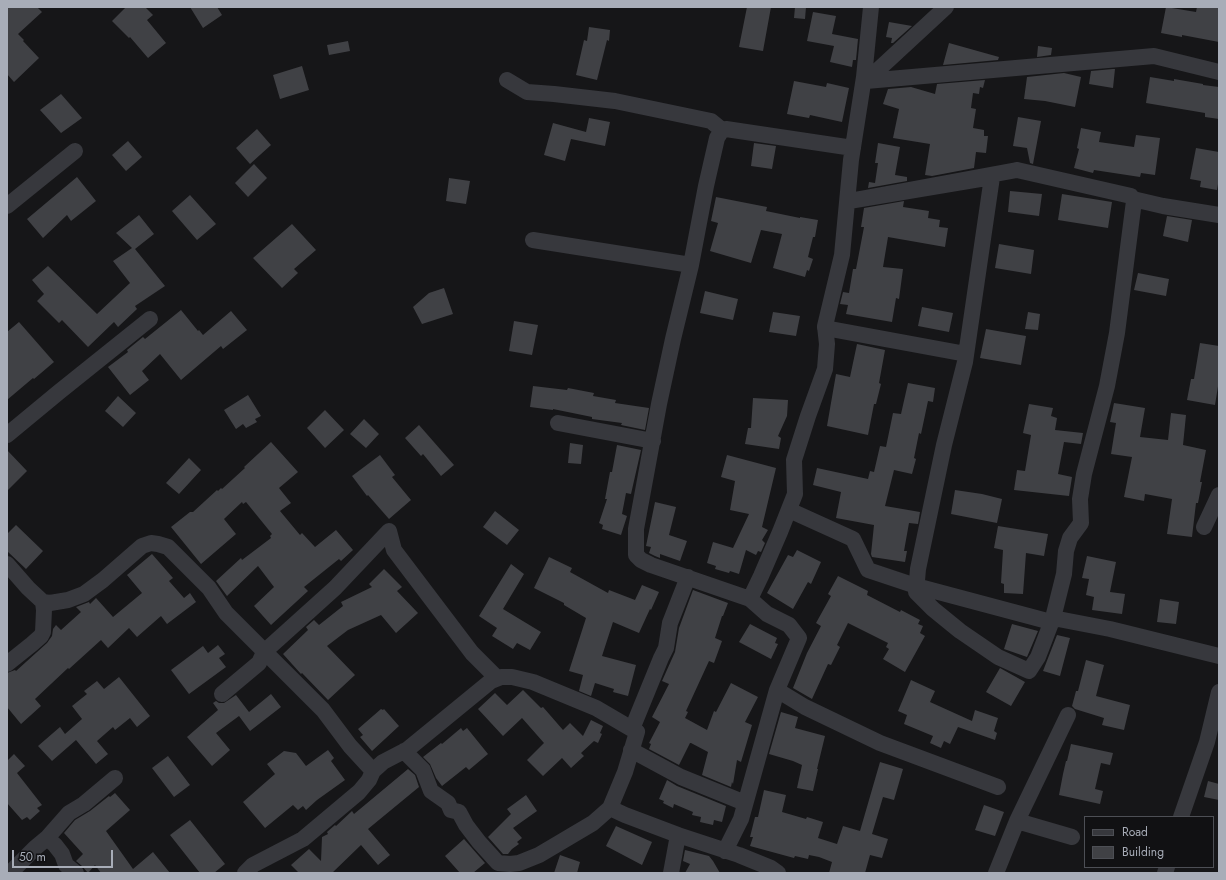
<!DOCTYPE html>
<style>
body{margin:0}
#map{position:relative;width:1226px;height:880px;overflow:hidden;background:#161618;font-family:Jost,sans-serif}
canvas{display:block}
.frame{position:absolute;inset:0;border:8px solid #a8adb8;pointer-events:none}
.legend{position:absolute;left:1084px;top:816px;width:130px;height:52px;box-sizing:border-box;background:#111113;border:1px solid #4d4f55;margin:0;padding:5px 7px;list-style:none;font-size:12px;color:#a8adb8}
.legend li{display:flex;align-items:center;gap:8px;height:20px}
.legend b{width:20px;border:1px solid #4d4f55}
.scale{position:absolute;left:12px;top:850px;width:101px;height:18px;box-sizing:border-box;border:2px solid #a8adb8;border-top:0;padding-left:5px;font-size:12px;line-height:14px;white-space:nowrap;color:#a8adb8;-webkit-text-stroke:3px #111113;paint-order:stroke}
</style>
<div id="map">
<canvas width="1226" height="880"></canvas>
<div class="frame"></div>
<ul class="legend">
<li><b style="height:5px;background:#37383d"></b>Road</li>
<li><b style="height:11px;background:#404145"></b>Building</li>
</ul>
<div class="scale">50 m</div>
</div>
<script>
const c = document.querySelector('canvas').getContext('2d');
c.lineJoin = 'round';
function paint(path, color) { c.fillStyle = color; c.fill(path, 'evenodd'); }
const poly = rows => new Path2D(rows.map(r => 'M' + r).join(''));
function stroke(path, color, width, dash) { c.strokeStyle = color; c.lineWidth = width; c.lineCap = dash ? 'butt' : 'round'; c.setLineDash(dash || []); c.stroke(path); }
paint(poly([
 [7,7,37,7,42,12,18,34,24,40,23,41,39,58,14,82,7,74],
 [126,7,145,7,153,15,147,20,166,43,148,58,130,37,129,38,112,21],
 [190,7,217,7,222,15,203,28],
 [747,7,771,7,763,51,739,47],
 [795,7,806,7,805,19,794,18],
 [1166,7,1196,12,1197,7,1219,7,1219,42,1182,35,1182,37,1161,33],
 [813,12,836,16,832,34,858,39,856,60,853,60,852,67,830,62,834,46,807,41],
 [889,22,912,26,893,43,891,43,892,38,886,37],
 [589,27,610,30,609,41,607,40,597,80,576,75,584,40,587,41],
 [348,41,350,51,329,55,327,45],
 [949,43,999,57,998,60,943,65],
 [1038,46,1052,48,1051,55,1037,57],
 [302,66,309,90,280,99,273,75],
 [1113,69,1115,69,1113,88,1089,84,1091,71],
 [1064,73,1081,77,1075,107,1045,101,1024,99,1027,77],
 [1150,77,1174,81,1174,79,1203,84,1203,85,1219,87,1219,119,1205,117,1205,113,1146,103],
 [985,80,983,88,980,87,979,94,973,93,971,108,976,109,973,128,984,130,984,136,988,136,986,153,976,152,974,168,932,176,925,175,930,144,893,138,899,109,883,104,888,89,911,87,935,94,937,84],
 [794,81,826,87,827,83,849,88,842,122,810,115,809,118,787,114],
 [61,94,82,118,61,133,40,110],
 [1018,117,1041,121,1033,164,1030,163,1027,148,1013,146],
 [589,118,610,122,605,146,571,139,565,161,544,155,553,123,586,132],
 [1081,128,1101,132,1099,142,1134,147,1136,135,1160,138,1155,175,1141,173,1140,177,1094,170,1093,173,1074,168,1079,149,1077,148],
 [257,129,271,145,250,164,236,148],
 [128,141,142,157,126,171,112,155],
 [754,143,776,146,772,169,751,166],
 [878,143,900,147,895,175,907,177,907,181,868,188,869,182,875,183,878,163,875,163],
 [1196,148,1219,152,1219,178,1217,190,1200,187,1201,181,1190,179],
 [254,164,267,178,248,197,235,183],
 [77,177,96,201,71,221,67,215,43,238,27,219],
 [449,178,470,181,466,204,446,201],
 [1010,191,1042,194,1039,216,1008,212],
 [1062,194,1112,202,1108,228,1058,220],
 [190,195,216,224,197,240,172,211],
 [716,197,767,207,766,211,800,218,800,217,818,220,815,237,813,237,808,257,813,259,809,271,807,270,805,277,773,268,782,234,761,230,751,263,710,251,718,223,711,221],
 [904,201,903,207,929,211,928,218,940,220,939,227,948,228,945,247,888,237,883,267,903,269,899,299,896,298,892,322,846,314,848,305,840,304,843,292,849,293,853,269,856,269,864,227,861,227,864,208],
 [139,215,154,234,135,249,165,286,135,306,137,309,118,327,114,322,88,347,62,320,59,323,37,301,44,294,32,280,48,266,97,314,130,283,113,261,132,248,116,233],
 [1167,216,1192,220,1188,242,1163,236],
 [292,224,316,250,294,269,298,273,282,288,253,258],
 [999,244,1034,250,1031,274,995,268],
 [1138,273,1169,279,1166,296,1134,290],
 [444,288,453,314,422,324,413,307,429,293],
 [705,291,738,299,733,320,700,313],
 [922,307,953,313,949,332,918,326],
 [181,310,198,331,199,330,203,335,231,311,247,330,223,349,221,346,181,380,160,354,142,371,149,380,130,395,108,367,128,352,127,350,143,337,145,339],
 [773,312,800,316,796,336,769,332],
 [1028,312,1040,314,1038,330,1025,329],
 [514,321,538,325,532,355,509,351],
 [19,322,54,362,34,379,33,378,7,400,7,332],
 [986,329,1026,336,1021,365,980,358],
 [1200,343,1219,346,1219,380,1215,405,1187,400,1191,379,1194,379],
 [857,344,885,350,879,383,881,384,876,404,874,404,868,435,827,426,836,374,850,377],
 [908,383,935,388,933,402,928,401,921,434,919,433,914,458,916,459,912,474,894,470,885,506,920,512,918,524,909,523,904,551,907,551,905,562,872,557,871,554,874,525,836,518,841,492,813,485,817,468,868,479,870,471,874,472,880,446,886,447,893,413,901,414],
 [533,386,567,390,568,388,594,393,593,396,616,400,615,403,649,408,645,430,621,425,622,423,592,419,592,417,553,409,553,410,530,407],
 [248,395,261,416,255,419,257,422,246,428,243,424,236,429,224,410],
 [118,396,136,413,123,427,105,411],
 [753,398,788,400,787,416,778,436,781,438,779,449,745,444,748,428,751,428],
 [1114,403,1145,408,1140,437,1168,440,1171,413,1186,415,1183,445,1206,450,1200,482,1202,482,1198,503,1196,503,1192,537,1167,534,1172,499,1145,494,1144,501,1124,497,1132,457,1111,454,1116,423,1110,422],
 [1029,404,1053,408,1051,416,1057,418,1055,430,1083,433,1081,444,1064,442,1058,474,1072,477,1069,496,1014,490,1017,470,1025,471,1031,435,1023,433],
 [325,410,344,430,325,448,307,428],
 [364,419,379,434,366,448,350,434],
 [419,425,454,465,441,476,423,454,421,456,405,438],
 [271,442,298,472,279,488,291,503,280,511,300,535,302,533,315,547,336,530,353,550,341,561,339,559,304,587,308,591,271,625,254,606,274,587,258,566,227,596,216,581,241,558,242,560,271,538,270,536,272,534,246,502,243,504,242,502,224,519,236,534,201,564,171,527,190,512,193,512,217,490,218,491,221,488,222,489,245,468,244,467],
 [570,443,583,445,581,464,568,463],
 [617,445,641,450,631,494,626,493,622,514,627,516,621,535,602,529,603,525,599,523,607,499,605,499,610,472,612,472],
 [7,450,27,471,7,491],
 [380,455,395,475,392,477,411,500,389,519,368,495,367,496,352,476],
 [727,455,776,468,762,527,768,530,762,540,765,543,761,552,758,551,756,555,746,550,739,574,730,571,729,573,715,569,716,566,707,563,713,542,733,548,749,514,730,510,735,481,721,477],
 [189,458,201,470,179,494,166,483],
 [955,490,982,494,1002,499,997,523,951,514],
 [655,502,676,507,669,535,687,541,680,561,660,554,660,558,655,556,649,553,651,547,646,546],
 [495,511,519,530,507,545,483,527],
 [16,525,43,551,26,569,7,551,7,534],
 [998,526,1048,534,1044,556,1026,553,1023,594,1004,593,1004,584,1001,583,1003,550,994,548],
 [797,550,821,562,811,584,808,582,793,609,767,593,788,555,793,557],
 [152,554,173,578,169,581,184,598,190,593,196,602,167,624,161,616,137,637,129,628,108,648,101,640,69,669,68,668,35,699,41,706,21,724,7,707,7,673,15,670,16,671,47,643,52,636,53,629,56,625,61,630,81,612,76,607,89,602,90,604,96,598,113,617,142,593,127,575],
 [1087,556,1116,562,1110,592,1125,594,1122,614,1092,610,1094,597,1086,595,1089,579,1082,578],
 [549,557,572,568,570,572,608,593,609,590,635,600,642,585,659,592,651,610,650,609,639,633,613,622,602,656,636,665,628,696,613,692,614,689,595,683,591,696,579,691,583,675,569,671,586,618,564,605,564,603,534,588],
 [511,564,524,574,503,609,541,632,530,650,517,643,513,649,492,636,497,628,479,616],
 [384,569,402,587,397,591,418,613,396,633,381,615,348,630,327,646,355,675,328,700,302,673,301,674,283,654,308,630,306,627,314,620,319,625,343,606,341,602,372,587,369,584],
 [838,576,868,591,867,595,900,612,901,610,920,620,918,624,923,626,920,633,925,636,905,672,883,659,889,649,886,647,888,643,848,623,837,645,840,647,831,665,828,664,812,699,793,688,807,653,821,626,816,623,831,596,828,594],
 [693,590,728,603,723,616,722,616,715,638,722,641,714,663,709,661,686,711,688,712,685,718,707,730,714,711,716,712,731,683,758,697,745,722,752,725,741,762,737,760,733,784,732,782,731,787,702,775,708,752,691,743,690,743,679,765,649,749,651,744,649,743,660,722,652,717,669,684,662,681,675,652,679,628],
 [1160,599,1179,602,1176,624,1157,622],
 [750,624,777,638,775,643,778,644,771,659,739,642],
 [1012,624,1038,631,1027,657,1004,649],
 [1057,635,1070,638,1060,676,1043,671],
 [218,645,225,654,219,658,226,667,189,694,171,670,203,646,208,653],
 [1086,660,1104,665,1096,696,1130,705,1124,730,1102,725,1104,718,1075,709,1072,706,1076,691,1078,691],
 [1000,668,1025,682,1011,706,986,692],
 [119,677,150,716,137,727,130,718,115,730,113,727,97,741,108,754,96,764,76,740,52,761,38,746,60,727,65,734,82,719,72,706,87,694,84,691,97,681,104,689],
 [911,680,935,691,930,702,972,721,975,710,998,718,994,731,997,733,995,740,958,727,950,744,944,741,941,748,930,743,933,736,904,724,907,715,898,711],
 [523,690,541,708,543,707,563,730,570,723,583,736,591,720,603,726,600,733,602,734,598,743,594,741,581,753,584,756,571,768,562,758,543,776,527,760,544,743,522,718,503,736,478,709,495,693,507,705],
 [271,694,281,707,250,731,239,716,216,733,230,750,212,766,187,737,218,710,213,703,216,701,219,703,224,703,236,695,249,712],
 [381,709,383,710,384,709,399,726,372,751,360,737,363,735,358,729],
 [781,712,798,717,795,728,825,736,817,769,818,769,813,791,797,788,802,765,793,761,769,754],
 [461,728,463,731,467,728,488,754,469,770,466,767,442,786,436,778,430,764,423,757,441,743,442,744],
 [1071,744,1113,753,1110,765,1101,763,1095,789,1103,791,1100,804,1059,795,1063,774,1066,761,1067,761],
 [328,750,334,758,331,761,345,780,317,800,306,810,303,806,298,810,293,805,265,828,243,802,275,774,267,764,284,751,296,753,306,766],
 [14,754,25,766,17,773,42,805,37,808,40,811,30,820,27,817,22,820,7,803,7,761],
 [168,756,190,785,174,797,152,768],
 [880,762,903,769,894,800,883,797,872,834,888,839,882,858,870,855,865,873,829,873,832,862,819,857,809,855,808,859,795,856,794,858,750,846,753,837,750,837,755,817,758,817,764,790,786,795,782,812,806,819,807,817,823,822,818,838,837,844,843,826,860,831],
 [408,769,415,775,419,787,368,829,390,855,378,865,361,845,332,873,299,873,291,865,309,849,321,861,322,837,328,834,327,832,335,825,336,826,352,811,354,814],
 [667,780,677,786,726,806,722,822,714,820,713,825,700,822,701,817,692,815,693,812,674,804,673,808,663,803,664,801,659,799],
 [1208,781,1219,784,1219,800,1204,797],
 [115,793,130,810,106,831,133,869,153,852,170,873,101,873,95,865,88,873,82,866,76,861,83,854,64,833,75,820,90,811,109,796,110,797],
 [526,795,537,811,513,828,522,838,517,842,519,844,512,849,508,854,503,854,488,837,511,814,507,809],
 [984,805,1004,812,995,836,975,830],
 [190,820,225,864,214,873,200,873,170,835],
 [616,826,652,842,642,865,606,846],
 [464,839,485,863,473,873,460,873,445,856],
 [685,850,709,856,713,861,720,873,685,873,690,864,683,861],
 [560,855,580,862,577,873,554,873]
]), '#404145');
stroke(poly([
 [946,7,866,81,1154,56,1219,72],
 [507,80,527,92,554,94,615,101,711,121,722,130],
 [853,148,726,129,722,130,717,138,706,186,691,265,673,339,659,404,636,529,636,555,641,560,651,565,750,599,761,576,780,532,795,494,794,460,808,416,825,369,827,344,825,326,842,255,851,160,864,77,871,7],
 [1017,170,1131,196,1134,201,1117,333,1107,386,1084,474,1080,499,1081,523,1070,538,1066,551,1064,574,1053,618,1038,657,1029,671,998,657,960,631,933,609,916,592,918,569,944,445,965,362,992,177,849,201,1017,170],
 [1133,199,1163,206,1219,215],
 [7,206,75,151],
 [533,240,691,265],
 [825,328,966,354],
 [558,423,653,441],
 [7,435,59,392,150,319],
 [789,510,853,539,868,570,916,586,1051,622],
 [1204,527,1219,495],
 [7,564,28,588,43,602,44,610,43,632,41,636,32,644,7,664],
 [750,599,767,614,789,625,799,638,777,690,805,707,880,743,998,787],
 [43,602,50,603,68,600,84,594,103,580,142,546,151,543,158,544,168,547,209,588,226,613,323,710,350,746,373,771],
 [1053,618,1110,629,1219,656],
 [222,694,259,663,264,652,335,588,389,531,394,550,472,653,497,678],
 [632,729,661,658,666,648,670,623,688,577],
 [631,750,681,777,745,803],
 [404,751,423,770,431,791,448,803,451,810,459,812,466,825,479,842,498,863,510,864,519,863,539,855,593,823,610,808,625,815,678,835,671,873],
 [1181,817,1207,742,1219,692],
 [1017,821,1072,837],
 [678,835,739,855,771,868,778,873],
 [47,838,55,845,62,854,66,865,76,873],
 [725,851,741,819,777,690],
 [10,873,35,848,47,838,69,813,84,804,115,778],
 [245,873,253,865,303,839,359,792,369,780,373,771,383,762,408,749,491,681,501,677,512,677,533,682,596,708,637,732,625,772,610,808],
 [996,873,1017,821,1068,715],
 [1165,873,1167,867]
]), '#37383d', 16);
</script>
